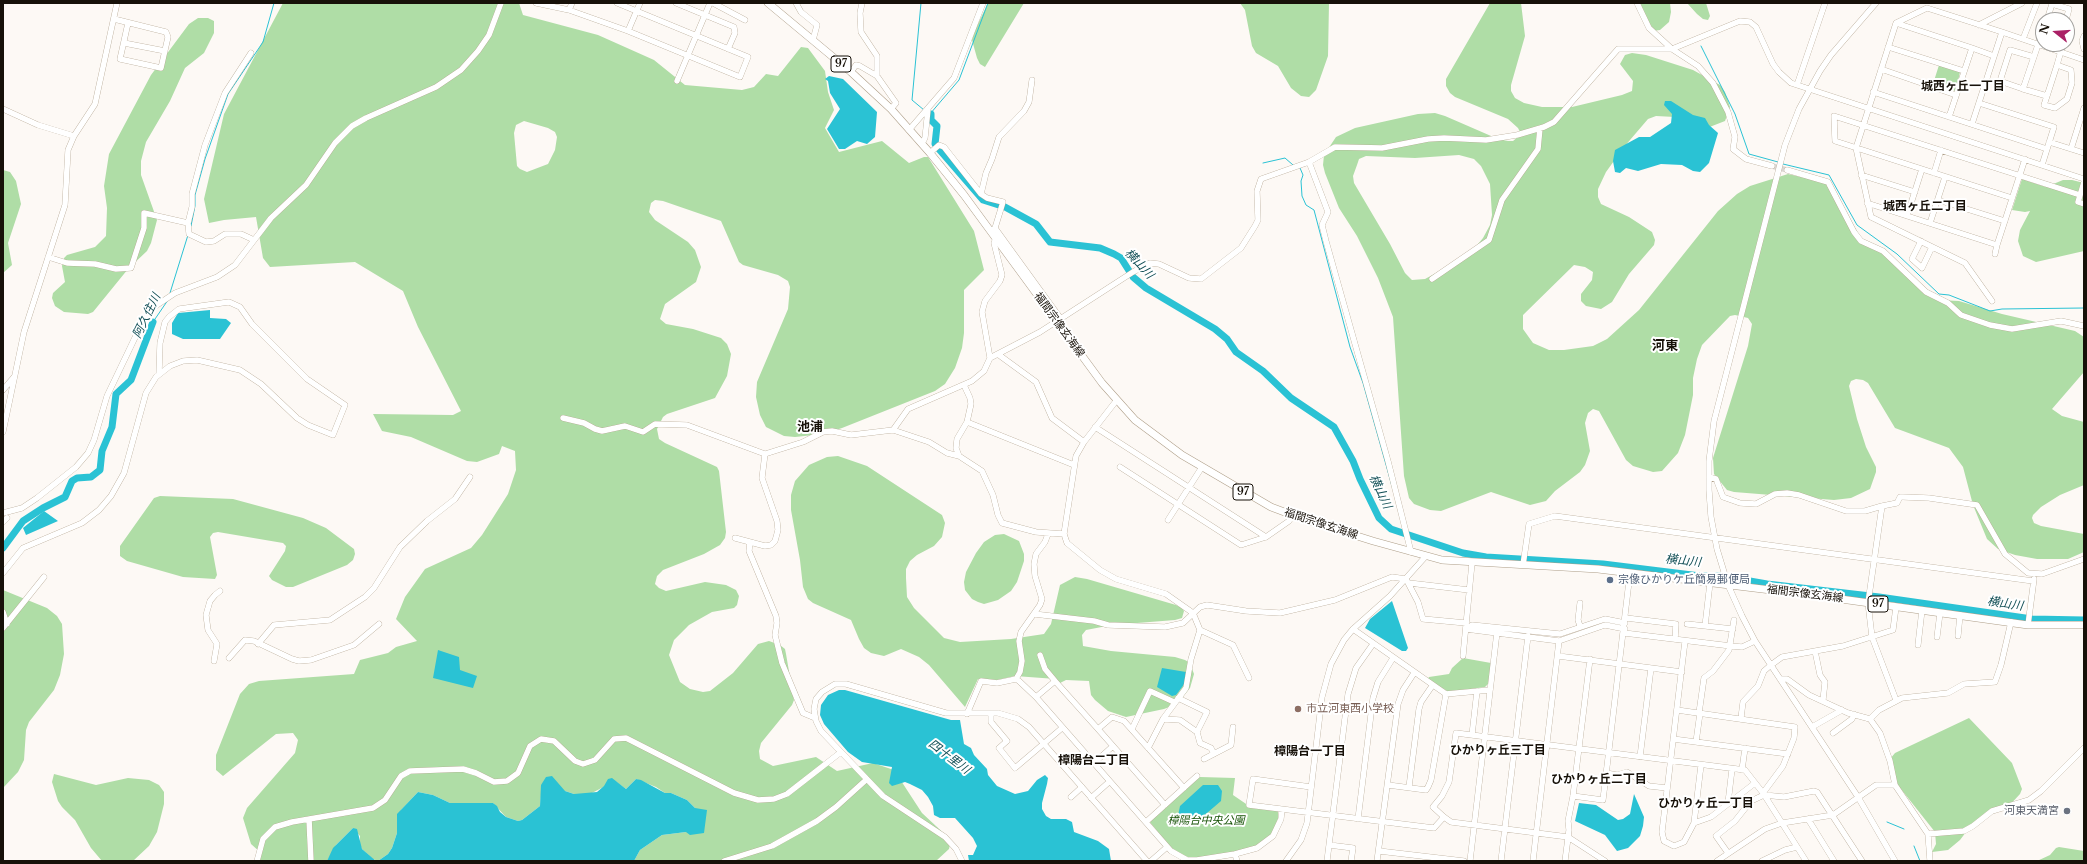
<!DOCTYPE html>
<meta charset="utf-8">
<style>
body{margin:0}
#map{position:relative;width:2087px;height:864px;overflow:hidden;background:#fdf9f5;font-family:"Libre Baskerville",serif}
canvas{display:block}
.frame{position:absolute;inset:0;border:4px solid #171109;pointer-events:none}
.north{position:absolute;left:2035px;top:12px;width:40px;height:40px;box-sizing:border-box;background:#fff;border:1px solid #a2a09d;border-radius:50%;rotate:287deg;font-size:11px;font-weight:700;line-height:16px;text-align:center;color:#171109}
.north::after{content:'';display:block;margin:auto;width:14px;height:18px;background:#aa2166;clip-path:polygon(50% 0,100% 100%,50% 72%,0 100%)}
</style>
<div id="map">
<canvas width="2087" height="864"></canvas>
<div class="frame"></div>
<div class="north">N</div>
</div>
<script>
const c = document.querySelector('canvas').getContext('2d');
c.lineJoin = 'round';
function paint(path, color) { c.fillStyle = color; c.fill(path, 'evenodd'); }
const poly = rows => new Path2D(rows.map(r => 'M' + r).join(''));
function stroke(path, color, width, dash) { c.strokeStyle = color; c.lineWidth = width; c.lineCap = dash ? 'butt' : 'round'; c.setLineDash(dash || []); c.stroke(path); }
function write(font, color, halo, rows, align = 'center') {
  c.font = font + ' "Libre Baskerville","Noto Sans JP",serif'; c.lineWidth = 4; c.setLineDash([]); c.textBaseline = 'middle'; c.strokeStyle = halo; c.fillStyle = color; for (const [text, x, y, turn = 0] of rows) {
    c.save(); c.translate(x, y); c.rotate((+turn || 0) * Math.PI / 180); c.textAlign = isNaN(turn) ? turn : align; if (halo) c.strokeText(text, 0, 0); c.fillText(text, 0, 0); c.restore();
  }
}
paint(poly([
 [283,3,519,3,523,15,598,35,654,60,685,85,742,90,754,87,766,74,778,76,801,47,808,48,825,71,828,92,834,110,825,128,839,152,882,141,909,163,924,157,928,157,974,231,984,270,964,290,964,333,962,348,955,368,945,384,935,391,842,428,823,434,795,437,784,436,766,427,760,415,756,397,757,382,788,309,790,287,788,281,778,275,743,265,739,262,721,221,663,201,655,200,651,203,649,212,655,220,688,242,695,250,701,267,696,282,665,304,660,319,666,324,693,329,721,338,727,344,731,354,727,376,715,398,667,414,663,417,657,429,659,439,665,443,717,467,719,471,726,532,725,538,720,545,704,554,663,570,657,576,655,584,659,588,666,591,705,582,726,585,736,590,739,596,737,605,734,608,712,612,689,625,674,640,669,655,680,682,690,689,703,692,710,691,733,673,758,644,769,641,780,645,785,649,786,654,794,700,792,705,761,743,759,751,760,759,773,766,816,757,837,771,873,763,894,770,922,813,951,840,949,849,936,861,634,861,640,850,662,835,686,832,695,808,687,800,671,793,665,793,656,787,636,779,626,789,615,781,590,794,574,794,565,791,541,795,540,806,522,820,518,821,506,817,493,803,450,803,433,795,418,792,401,810,397,833,392,848,388,854,378,861,373,859,362,849,360,845,360,836,353,828,336,845,327,861,255,861,261,853,251,844,243,818,247,808,295,753,298,740,293,733,276,734,223,776,216,770,216,755,240,694,249,684,259,681,354,674,360,660,388,653,396,647,417,641,396,619,405,597,425,569,471,548,482,535,508,494,516,470,515,451,502,446,499,454,477,462,467,461,411,437,382,431,373,414,453,415,461,411,418,327,403,291,355,262,270,267,263,258,256,217,224,220,209,223,204,199,224,114],
 [524,121,548,128,555,132,557,137,555,150,548,164,527,172,520,169,517,166,514,133,516,125],
 [988,3,1024,3,985,67,980,64,977,58,972,40,974,32],
 [1240,3,1329,3,1328,56,1316,90,1309,97,1301,96,1291,88,1278,66,1256,53,1252,46,1245,10],
 [1490,3,1521,3,1525,36,1511,85,1511,91,1515,98,1524,103,1542,107,1572,107,1622,95,1632,91,1633,81,1620,64,1625,55,1632,53,1646,55,1693,70,1720,85,1725,92,1730,107,1725,121,1707,128,1675,117,1656,116,1648,119,1624,147,1606,172,1598,189,1598,197,1601,204,1629,217,1652,232,1655,240,1654,245,1629,274,1612,302,1601,309,1586,306,1581,301,1581,294,1592,280,1593,272,1585,267,1574,265,1523,315,1523,329,1533,343,1549,350,1564,350,1593,346,1607,339,1639,310,1718,211,1737,194,1750,186,1788,174,1827,183,1865,244,1891,259,1939,300,1959,301,2002,314,2075,331,2084,337,2084,372,2052,409,2062,416,2084,422,2084,485,2060,495,2041,507,2033,515,2032,518,2034,523,2041,526,2084,534,2084,552,2068,559,2037,559,2015,555,1998,549,1987,539,1973,505,1963,467,1949,448,1895,428,1868,383,1863,380,1856,379,1851,381,1849,386,1857,419,1866,447,1876,467,1876,472,1870,489,1851,498,1834,500,1734,492,1727,490,1714,474,1713,458,1748,346,1752,324,1748,318,1735,315,1730,316,1702,345,1697,359,1693,378,1693,395,1685,435,1678,453,1662,471,1653,472,1633,466,1626,460,1599,411,1593,409,1588,413,1585,423,1590,451,1585,465,1580,472,1555,491,1546,501,1530,505,1491,492,1441,511,1430,510,1414,504,1409,498,1404,476,1393,317,1378,278,1357,236,1339,208,1325,173,1323,165,1324,155,1336,137,1355,128,1418,114,1435,113,1445,116,1498,139,1508,141,1513,141,1519,136,1520,132,1518,128,1508,119,1455,97,1450,93,1446,86,1446,79],
 [1459,155,1474,159,1481,166,1490,184,1492,215,1490,225,1483,238,1469,255,1425,279,1412,280,1405,273,1390,244,1354,183,1353,176,1357,165,1359,159,1366,156,1415,158],
 [1636,3,1670,3,1671,12,1669,22,1660,30,1653,31],
 [1687,3,1706,3,1710,16,1708,20,1703,19,1697,14],
 [198,18,208,18,214,21,214,33,204,53,185,68,170,101,146,142,141,161,141,175,157,220,151,243,147,251,128,269,93,312,88,314,64,312,55,306,52,298,53,293,65,282,62,266,64,258,67,255,95,247,106,236,107,208,104,186,109,154,151,75,189,24],
 [1939,65,1960,72,1956,91,1933,84],
 [3,170,10,172,16,181,21,204,8,243,12,265,3,273],
 [2022,179,2046,187,2063,180,2072,180,2084,183,2084,251,2036,262,2023,256,2018,241,2020,230,2030,211,2025,212,2012,210],
 [838,456,867,466,942,515,945,523,942,537,934,546,917,555,910,561,906,569,906,578,907,597,914,608,944,638,960,642,1011,639,1044,634,1051,624,1060,585,1075,577,1087,579,1176,605,1182,608,1184,611,1182,618,1175,620,1112,625,1086,630,1082,635,1083,646,1111,651,1175,657,1185,660,1190,663,1194,674,1190,688,1177,704,1164,709,1126,717,1108,711,1095,700,1091,695,1089,681,1066,680,1060,683,1056,679,1015,676,997,680,978,679,965,707,929,665,919,657,901,649,884,656,871,653,864,648,859,639,851,620,813,603,808,599,803,587,800,560,791,510,791,495,795,481,809,465,827,457],
 [160,496,233,499,303,518,326,528,354,549,355,554,353,560,347,565,293,587,286,587,272,580,269,576,285,551,286,546,283,543,218,532,213,533,210,537,217,575,215,579,183,577,127,561,120,556,120,546,154,498],
 [1004,534,1019,541,1024,554,1024,561,1017,582,1011,591,998,600,984,604,978,602,972,599,965,590,964,582,966,572,976,553,984,542,995,535],
 [3,590,47,608,57,616,62,624,64,654,60,675,54,690,29,722,26,730,24,760,18,772,3,788],
 [1463,658,1491,663,1489,683,1485,687,1449,692,1427,680,1429,677,1449,674,1452,668],
 [1969,718,2012,763,2022,789,2020,794,2008,807,1997,811,1969,828,1960,840,1948,850,1932,852,1936,844,1935,832,1893,779,1890,759,1895,753],
 [54,774,96,785,128,778,149,780,159,785,164,792,164,804,157,832,149,846,133,861,102,861,91,848,75,820,62,807,58,801,52,782],
 [1200,777,1235,778,1233,795,1252,808,1278,811,1278,819,1273,833,1265,841,1248,850,1193,859,1174,852,1149,821],
 [2059,847,2084,851,2084,861,2037,861,2050,855,2056,848]
]), '#afdda6');
paint(poly([
 [829,76,843,79,877,112,875,137,867,144,857,141,845,149,839,149,827,129,840,109,830,93,828,81,825,79],
 [1665,101,1671,101,1693,115,1705,118,1709,125,1718,133,1709,163,1700,172,1693,171,1682,165,1661,164,1638,171,1626,168,1620,173,1615,172,1613,161,1615,150,1639,137,1650,137,1671,123,1672,114,1664,105],
 [210,310,210,318,226,319,231,323,220,339,183,339,172,334,172,323,178,313],
 [44,511,58,521,26,535,23,528],
 [1392,601,1408,648,1406,651,1402,651,1365,628,1370,619],
 [438,650,459,657,460,670,477,676,473,688,433,678],
 [1162,668,1186,672,1185,683,1176,695,1172,696,1157,687],
 [839,690,845,690,951,720,960,720,964,744,971,748,974,755,987,769,988,775,997,786,1015,794,1028,791,1037,780,1045,775,1048,778,1047,784,1042,803,1042,809,1046,816,1051,819,1066,819,1072,822,1074,832,1098,841,1109,849,1111,861,969,861,968,855,973,855,977,846,973,838,955,818,940,818,934,815,933,806,928,797,922,790,910,784,905,782,892,786,889,783,892,767,862,762,848,752,824,724,820,715,821,705,828,695],
 [552,776,565,791,574,794,597,792,604,786,608,779,612,778,626,789,636,779,641,780,665,793,671,793,687,800,695,808,707,810,704,833,690,835,686,832,662,835,640,850,634,861,378,861,388,854,392,848,397,833,397,814,418,792,433,795,450,803,493,803,497,806,500,812,506,817,518,821,522,820,540,806,541,785,546,777],
 [1203,785,1218,785,1222,791,1221,801,1207,813,1189,824,1185,824,1178,816,1180,806],
 [1634,794,1644,817,1643,826,1640,836,1628,848,1617,851,1605,835,1575,821,1579,803,1596,805,1618,820,1623,819,1630,814],
 [353,828,357,829,362,849,376,861,327,861,333,848]
]), '#2ac2d4');
stroke(poly([
 [921,3,912,100,924,110],
 [1701,46,1735,114,1748,151,1749,154,1778,162],
 [930,114,959,80,988,3],
 [1263,163,1285,158,1293,165],
 [1783,164,1829,175,1857,225,1897,254,1939,294,1949,295,1990,311,2002,309,2084,308],
 [1300,168,1303,175,1301,181,1302,196,1306,205,1314,210,1350,347,1363,383,1392,486],
 [191,226,195,206,195,195,205,159,228,94,263,42,274,3],
 [170,293,188,235],
 [153,322,168,300],
 [1887,822,1904,829],
 [1914,846,1920,861]
]), '#2ac2d4', 1);
stroke(poly([
 [931,114,931,120,937,126,935,144,938,148,983,200,1005,207,1036,224,1050,242,1100,248,1114,254,1121,258,1133,277,1146,288,1215,329,1227,339,1236,352,1263,371,1291,398,1334,427,1353,461,1360,479,1379,518,1391,529,1463,553,1486,557,1603,564,1700,576,1721,576,1767,584,1879,597,2032,619,2084,620],
 [3,548,23,521,43,508,65,497,72,481,77,478,91,477,100,470,102,451,112,427,116,394,131,380,153,322]
]), '#2ac2d4', 7);
stroke(poly([
 [1772,166,1787,170]
]), '#dad6d2', 5.5, [5.5, 3]);
const minor = poly([
 [536,3,569,10,628,31,740,77,748,57,617,3],
 [676,3,734,27,735,33,728,49],
 [713,3,745,20],
 [796,3,801,12,817,25,813,40],
 [862,3,860,13,861,32,877,56,877,76],
 [1637,3,1649,28,1672,49,1698,66,1713,83,1728,112,1735,137,1733,149,1746,159,1772,166],
 [1876,3,1831,55,1820,71,1799,109,1785,145,1714,421,1709,461,1709,490,1711,517,1717,549,1728,585,1742,616,1755,641,1858,797,1895,861],
 [569,10,572,3],
 [114,19,166,32,168,37,161,68,120,59,128,23],
 [2047,20,2052,4,2069,9,2066,20],
 [1896,23,1972,48],
 [1979,25,2022,3],
 [628,31,640,3],
 [2002,32,2084,60],
 [2084,36,2082,41,2084,49],
 [2023,39,2037,3],
 [124,43,165,51],
 [1888,47,1964,71],
 [251,53,225,93,205,145,192,194,192,207,188,223,189,234,206,242,214,241,225,234,241,234,254,240],
 [2034,57,2010,50,2000,81,2023,89,2043,30],
 [2057,65,2063,44],
 [1881,69,1956,95],
 [851,72,856,65,860,66,877,76,896,103,891,109],
 [677,81,710,3],
 [1797,85,1825,3],
 [2023,89,2047,96,2044,105,2055,108,2067,99,2072,83,2071,70,2057,65,2047,96],
 [1873,92,2047,149],
 [1979,103,2054,127,2042,165],
 [3,109,38,125,74,136],
 [1949,117,1972,48,1994,56],
 [1972,124,2002,32,1927,8,1896,23,1856,148,1871,217,1965,263,1992,301],
 [909,130,954,78,983,3],
 [2049,142,2084,153],
 [922,143,925,138,928,109],
 [2071,149,2084,108],
 [930,153,939,145,944,147,981,194,987,198,1003,202,995,228,991,231],
 [1309,162,1328,212,1322,225,1326,241,1388,461,1411,552],
 [1787,170,1828,182,1854,232,1861,241,1883,251,1926,292,1948,303,1961,315,1990,325,2012,329,2061,321,2084,326],
 [1934,173,1941,150],
 [1861,175,1915,192],
 [2084,182,2078,202,2084,204],
 [981,194,986,173,992,159,999,137,1024,111,1029,102,1032,80],
 [2012,198,1835,141,1834,116,2080,195],
 [1938,200,2005,221],
 [1867,203,1997,245,2025,159],
 [1907,216,1922,169],
 [1930,223,1945,177],
 [995,228,1061,319],
 [1921,241,1912,259,1922,268,1932,247],
 [1995,254,1997,245],
 [48,257,67,263,95,264,116,269,131,268,144,228,144,213,188,223],
 [1432,279,1489,240,1502,200,1538,149,1540,128],
 [999,355,1036,382,1052,418,1084,442],
 [990,358,982,312,985,301,1000,281,1002,275,994,243,996,238],
 [3,390,14,377],
 [1116,401,1084,442,1076,456,1064,534,1067,543,1100,570,1116,579,1166,594,1193,613,1200,630,1233,645,1249,678],
 [563,418,584,423,595,429,602,431,625,426,643,432,655,424,687,425,765,454,803,442,823,432,832,431,851,435,893,430,929,442,947,453,959,456,982,471,993,495,998,515,1002,523,1036,532,1064,534],
 [967,422,1074,465],
 [1095,427,1266,537],
 [893,430,908,409,972,381,984,371,990,358,1040,332,1133,272,1150,263,1159,264,1189,278,1201,279,1241,248,1255,226,1258,220,1257,191,1261,179,1309,162,1335,147,1382,148,1428,139,1444,138,1486,140,1517,135,1544,127,1554,122,1618,49,1672,49,1740,21,1750,22,1756,27,1773,64,1779,72,1791,83,2084,179],
 [3,432,24,332,65,205,68,150,74,136,95,104,117,3],
 [765,454,762,478,777,521,778,530,775,541,771,545,765,546,750,542,749,551,776,616,777,623,775,635,782,663,803,713,815,718],
 [959,456,956,448,957,439,967,422,971,404,970,398,964,385],
 [1120,467,1241,545,1266,537,1289,521,1292,516],
 [1709,477,1716,479,1723,497,1740,503,1756,504,1775,494,1787,493,1799,495,1846,511,1865,511,1882,506],
 [3,513,22,508,37,498,76,467,88,453,94,440,107,396,142,323,154,307,175,293,217,277,235,265,271,218,306,185,335,143,352,126,366,118,436,87,461,70,478,51,489,35,501,3],
 [1168,520,1202,467],
 [3,522,7,518],
 [735,538,750,542],
 [1523,565,1529,524,1555,516,2033,581],
 [3,573,23,548,82,523,99,510,111,496,124,473,146,393,156,377,170,366,183,361,197,360,240,370,261,384,297,418,308,425,333,435,345,405,307,379,252,324,240,307,229,302,179,309,169,317,165,322,160,343,159,373],
 [1409,583,1469,590],
 [3,612,7,624],
 [1034,614,1094,621,1108,625,1165,627,1183,623,1200,607,1207,605,1246,611,1280,613,1335,600,1392,577,1406,579,1418,602,1423,619,1466,623],
 [1626,618,1676,624,1675,639],
 [1687,624,1733,629],
 [2028,625,2034,579],
 [1580,626,1578,620,1580,603],
 [1705,626,1710,583],
 [3,628,44,577],
 [1353,629,1446,694,1490,690],
 [1466,629,1472,625,1560,634,1605,619,1625,623],
 [1466,629,1559,641,1605,625,1625,629],
 [1624,633,1731,646,1742,647,1755,641],
 [1958,636,1960,615],
 [1937,637,1940,613],
 [1685,641,1662,832,1664,841,1674,846,1684,842,1694,823,1711,817,1755,783],
 [258,644,274,625,330,620,365,597,374,588,400,547,427,521,455,499,470,477],
 [1918,645,1922,610],
 [1815,651,1820,675,1825,682,1823,700],
 [1040,655,1045,669,1055,681],
 [1463,656,1472,563],
 [1558,656,1682,672],
 [229,658,245,640,254,641,292,659,299,661,311,660,354,645,379,624],
 [214,661,217,644,208,630,206,615,210,601,215,595,220,591],
 [1016,679,1020,672,1022,661,1019,641,1021,632,1040,605,1042,599,1035,576,1034,564,1036,554,1045,542,1048,534],
 [1780,679,1787,679,1809,695,1848,713,1870,719,1880,733,1890,761,1895,785,1928,834,1930,861],
 [1036,697,1055,681,1098,729,1112,717,1124,721,1184,788],
 [1896,700,1872,637,1868,603,1882,506,1897,503,1900,497,1903,497,1929,498,1977,505,2005,554,2028,573,2042,574,2084,559],
 [1677,710,1795,727,1794,738,1783,766,1763,793],
 [991,713,991,722,1007,741,999,748,1015,768,1062,728],
 [1699,713,1704,678,1713,671,1729,650,1734,620],
 [967,714,981,681,997,683,1016,679,1019,681,1036,697,1171,851,1187,860,1197,860,1235,854,1257,848,1273,836,1281,819,1282,810],
 [1741,718,1743,702,1758,686,1764,671,1771,665,1782,657,1843,646,1893,630,1896,607],
 [1163,719,1180,720,1197,732,1207,712,1178,698],
 [1870,719,1879,710,1902,698,1948,693,1964,684,1995,682,2001,665,2011,622],
 [1812,727,1842,710],
 [1098,729,1165,805],
 [1132,729,1150,691,1174,702],
 [1197,732,1200,743,1211,748,1214,754],
 [1833,733,1852,719,1854,714],
 [1472,735,1477,691],
 [1673,739,1788,754],
 [1696,742,1700,713],
 [1148,748,1163,719,1186,688,1191,659,1200,630],
 [1640,757,1651,668],
 [1204,759,1231,745,1233,727],
 [1094,763,1113,746],
 [1742,770,1745,748],
 [1606,773,1617,775,1627,772,1649,786,1667,788],
 [1388,785,1426,790,1428,787,1431,780,1446,694],
 [1311,787,1253,779,1249,805,1434,828,1444,817],
 [1409,787,1419,709,1421,702,1432,686],
 [1573,796,1603,800,1630,573],
 [1071,797,1082,787],
 [1091,798,1109,782],
 [1728,803,1732,769],
 [309,819,311,861],
 [1358,819,1373,698,1378,682,1393,658],
 [1808,819,1834,861],
 [1146,822,1197,776],
 [1694,823,1701,765],
 [1928,834,1964,831,1973,826,1992,811,2029,800,2041,791,2084,748],
 [1379,851,1464,861],
 [1728,853,1716,836,1735,821,1751,801,1764,795,1784,797,1814,791,1817,792,1862,861],
 [1235,854,1237,861],
 [257,861,263,839,275,827,292,822,373,808,385,800,401,776,410,771,463,769,476,773,494,782,507,781,518,773,530,746,541,739,554,741,575,761,583,764,595,760,614,739,626,738,734,793,758,800,774,799,787,794,841,752],
 [724,861,772,846,817,821,836,807,867,779],
 [962,861,956,849,945,837,883,796,821,731,816,721,814,709,816,699,822,692,835,684,846,684,946,713,998,713,1018,719,1029,727,1147,861],
 [1151,861,1167,847],
 [1286,861,1301,840,1307,823,1322,697,1331,664,1344,640,1353,629,1390,596,1426,556],
 [1327,861,1329,845],
 [1351,861,1353,848,1329,845,1348,694,1356,668,1373,644],
 [1377,861,1398,704,1403,690,1414,673],
 [1470,861,1497,632],
 [1501,861,1528,636],
 [1533,861,1559,641],
 [1565,861,1569,830,1568,821,1573,796,1590,659],
 [1605,861,1568,837,1451,822,1444,817,1433,807,1442,796,1449,782,1456,733,1745,770,1763,793,1806,861],
 [1717,861,1765,829,1782,823,1833,815,1876,785,1895,785],
 [1762,861,1785,850,1797,847]
]);
const major = poly([
 [768,3,851,72,891,109,930,153,964,195,1102,383,1135,420,1182,455,1271,507,1303,519,1373,541,1442,560,1598,569,1812,595,2028,625,2084,625]
]);
stroke(minor, '#ae9e88', 6);
stroke(major, '#ae9e88', 8);
stroke(minor, '#fff', 5.5);
stroke(major, '#fff', 7);
for (const [x, y, r, color] of [
 [1610,580,4,"#5c6f8a"],
 [1298,709,4,"#8d6e63"],
 [2067,811,4,"#6b7280"]
]) { const dot = new Path2D(); dot.arc(x, y, r, 0, 2 * Math.PI); c.fillStyle = color; c.fill(dot); stroke(dot, '#fff', 1.5); }
for (const [x, y, w] of [
 [841,64,20],
 [1243,492,20],
 [1878,604,20]
]) { const box = new Path2D(); box.roundRect(x - w / 2, y - 8, w, 16, 3); c.fillStyle = '#fff'; c.fill(box); stroke(box, '#171109', 1); }
write('bold 10px', '#171109', null, [
 ["97",841,64],
 ["97",1243,492],
 ["97",1878,604]
]);
write('11px', '#171109', '#fff', [
 ["福間宗像玄海線",1059,325,54],
 ["福間宗像玄海線",1321,524,18],
 ["福間宗像玄海線",1805,594,7]
]);
write('11px', '#4e5e75', '#fff', [
 ["宗像ひかりケ丘簡易郵便局",1618,580]
], 'left');
write('11px', '#785e54', '#fff', [
 ["市立河東西小学校",1306,709]
], 'left');
write('11px', '#5b616d', '#fff', [
 ["河東天満宮",2059,811]
], 'right');
write('italic 11px', '#175306', '#fff', [
 ["樟陽台中央公園",1206,821]
]);
write('bold 12px', '#171109', '#fff', [
 ["城西ヶ丘一丁目",1963,87],
 ["城西ヶ丘二丁目",1925,207],
 ["ひかりヶ丘三丁目",1498,751],
 ["樟陽台一丁目",1310,752],
 ["樟陽台二丁目",1094,761],
 ["ひかりヶ丘二丁目",1599,780],
 ["ひかりヶ丘一丁目",1706,804]
]);
write('italic 12px', '#124f56', '#fff', [
 ["横山川",1139,264,47],
 ["阿久住川",147,316,-64],
 ["横山川",1380,492,65],
 ["横山川",1683,561,6],
 ["横山川",2005,604,8],
 ["四十里川",949,757,37]
]);
write('bold 13px', '#171109', '#fff', [
 ["河東",1665,346],
 ["池浦",810,427]
]);
</script>
